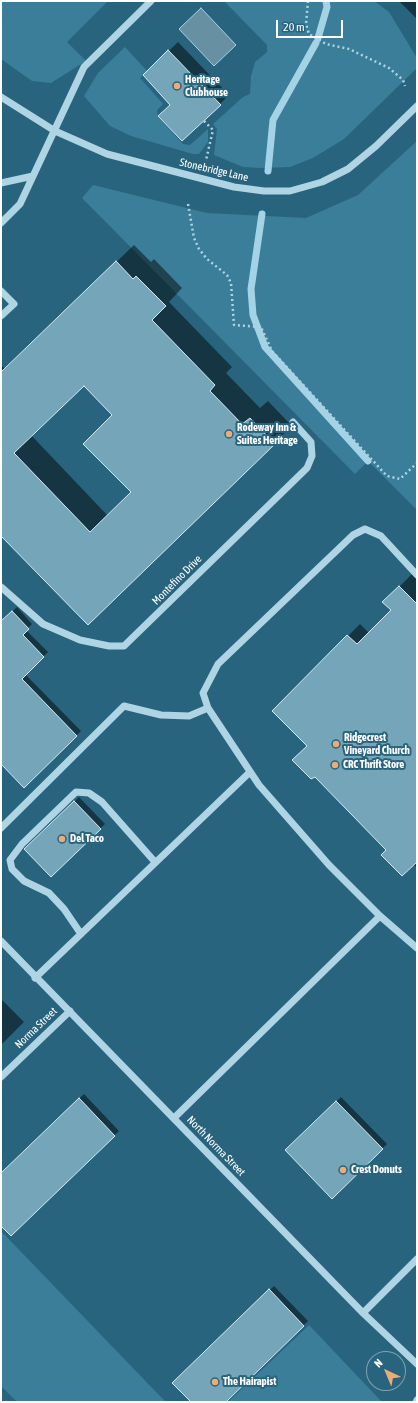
<!DOCTYPE html>
<style>
body{margin:0}
#map{position:relative;width:418px;height:1403px;overflow:hidden;background:#29647e;font-family:"Asap Condensed",sans-serif}
canvas{display:block}
.frame{position:absolute;inset:0;border:2px solid #fff;pointer-events:none}
.north{position:absolute;left:366px;top:1351px;width:40px;height:40px;box-sizing:border-box;background:#29647e;border:1px solid #7fa2b2;border-radius:50%;rotate:316deg;font-size:11px;font-weight:700;line-height:16px;text-align:center;color:#fff}
.north::after{content:'';display:block;margin:auto;width:14px;height:18px;background:#ecac76;clip-path:polygon(50% 0,100% 100%,50% 72%,0 100%)}
.scale{position:absolute;left:276px;top:20px;width:67px;height:18px;box-sizing:border-box;border:2px solid #fff;border-top:0;padding-left:5px;font-size:12px;line-height:14px;white-space:nowrap;color:#fff;-webkit-text-stroke:3px #29647e;paint-order:stroke}
</style>
<div id="map">
<canvas width="418" height="1403"></canvas>
<div class="frame"></div>
<div class="north">N</div>
<div class="scale">20 m</div>
</div>
<script>
const c = document.querySelector('canvas').getContext('2d');
c.lineJoin = 'round';
function paint(path, color) { c.fillStyle = color; c.fill(path, 'evenodd'); }
const poly = rows => new Path2D(rows.map(r => 'M' + r).join(''));
function stroke(path, color, width, dash) { c.strokeStyle = color; c.lineWidth = width; c.lineCap = dash ? 'butt' : 'round'; c.setLineDash(dash || []); c.stroke(path); }
function write(font, color, halo, rows, align = 'center') {
  c.font = font + ' "Asap Condensed",sans-serif'; c.lineWidth = 4; c.setLineDash([]); c.textBaseline = 'middle'; c.strokeStyle = halo; c.fillStyle = color; for (const [text, x, y, turn = 0] of rows) {
    c.save(); c.translate(x, y); c.rotate((+turn || 0) * Math.PI / 180); c.textAlign = isNaN(turn) ? turn : align; if (halo) c.strokeText(text, 0, 0); c.fillText(text, 0, 0); c.restore();
  }
}
paint(poly([
 [1,1,108,1,67,42,86,61,51,83,32,81,1,59],
 [224,1,374,1,389,12,417,58,417,68,344,139,313,158,290,167,261,168,243,167,214,155,217,129,213,124,243,97,250,94,251,76,255,62,267,52,267,45],
 [125,47,147,71,140,78,163,104,157,110,158,117,183,144,190,145,208,129,208,142,199,154,193,154,131,136,110,126,84,96,98,73],
 [417,141,417,510,368,461,355,474,82,198,93,185,207,213,306,218,358,195],
 [1,1231,158,1394,166,1402,17,1402,1,1386],
 [309,1325,382,1402,228,1402]
]), '#3a7e99');
const water = poly([
 [201,8,236,45,214,66,179,29,201,8]
]);
paint(water, '#6790a2');
stroke(water, '#a4d3e5', 1);
paint(poly([
 [399,1,417,1,417,19],
 [178,42,229,95,220,104,172,104,144,75],
 [134,245,151,262,154,259,182,288,169,302,232,367,226,373,260,408,268,401,292,426,88,624,1,534,1,365,5,369],
 [84,384,114,415,132,492,108,516,31,435],
 [412,574,417,580,417,867,387,850,308,745,273,711,360,624,369,633,392,610,384,602],
 [17,607,32,624,26,630,48,652,25,674,81,731,24,786,1,762,1,622],
 [79,797,105,824,51,876,26,849],
 [1,999,24,1022,1,1045],
 [84,1094,119,1131,11,1234,1,1224,1,1174],
 [341,1097,387,1144,332,1197,287,1150],
 [274,1286,308,1321,224,1402,193,1402,174,1383]
]), '#0007');
stroke(poly([
 [318,38,327,7,326,1],
 [268,171,273,120,316,43],
 [262,214,251,289,253,315,265,347,368,461]
]), '#a4d3e5', 7);
const building = poly([
 [168,50,221,105,182,141,158,116,170,105,143,75,168,50],
 [116,261,133,279,136,276,166,306,152,320,215,385,210,391,242,424,250,418,275,444,88,625,1,536,1,372,116,261],
 [84,386,112,415,83,444,131,492,90,532,14,453,84,386],
 [399,586,417,604,417,862,402,876,381,855,386,850,315,777,311,779,292,760,307,746,272,711,347,635,357,644,391,610,382,602,399,586],
 [12,611,29,629,23,635,44,657,22,679,77,736,24,788,1,764,1,621,12,611],
 [74,801,101,829,51,877,24,849,74,801],
 [79,1098,115,1136,11,1236,1,1226,1,1173,79,1098],
 [336,1101,383,1149,332,1199,285,1150,336,1101],
 [269,1289,304,1326,226,1402,191,1402,172,1383,269,1289]
]);
paint(building, '#74a5b9');
stroke(building, '#d2eaf4', 1);
stroke(poly([
 [308,1,306,24,309,34,326,44,349,49,389,68,403,80,405,86],
 [204,121,213,130,206,160],
 [188,204,194,238,199,249,207,259,227,275,231,283,234,325,261,327,272,351,387,476,400,479,417,463]
]), '#afd5e5', 2.5, [2, 3]);
stroke(poly([
 [1,97,55,131,107,154,234,187,264,191,290,191,322,182,348,169,376,146,417,106],
 [1,183,33,176],
 [1,223,20,204,84,67,151,1],
 [1,291,14,304,1,316],
 [417,575,381,536,365,529,353,535,218,664,203,693,208,708,259,785,329,865,380,916,417,948],
 [1,587,43,624,80,640,109,646,124,646,307,468,312,456,311,442,293,422],
 [1,828,124,706,161,715,189,716,208,708],
 [81,934,64,909,49,893,24,881,12,869,10,860,22,844,76,792,89,793,102,802,155,862],
 [1,941,363,1313,417,1364],
 [35,978,250,772],
 [1,1077,70,1011],
 [174,1118,380,916],
 [363,1313,417,1259],
 [416,1402,417,1400]
]), '#afd5e5', 7);
for (const [x, y, r, color] of [
 [177,86,4,"#ecac76"],
 [229,434,4,"#ecac76"],
 [336,744,4,"#ecac76"],
 [335,765,4,"#ecac76"],
 [62,839,4,"#ecac76"],
 [343,1170,4,"#ecac76"],
 [215,1382,4,"#ecac76"]
]) { const dot = new Path2D(); dot.arc(x, y, r, 0, 2 * Math.PI); c.fillStyle = color; c.fill(dot); stroke(dot, '#29647e', 1.5); }
write('bold 11px', '#fff', '#29647e', [
 ["Heritage",185,80],
 ["Clubhouse",185,93],
 ["Rodeway Inn &",237,428],
 ["Suites Heritage",237,441],
 ["Ridgecrest",344,738],
 ["Vineyard Church",344,751],
 ["CRC Thrift Store",343,765],
 ["Del Taco",70,839],
 ["Crest Donuts",351,1170],
 ["The Hairapist",223,1382]
], 'left');
write('11px', '#fff', '#29647e', [
 ["Stonebridge Lane",214,170,13],
 ["Montefino Drive",177,580,-45],
 ["Norma Street",36,1028,-44],
 ["North Norma Street",216,1146,46]
]);
</script>
